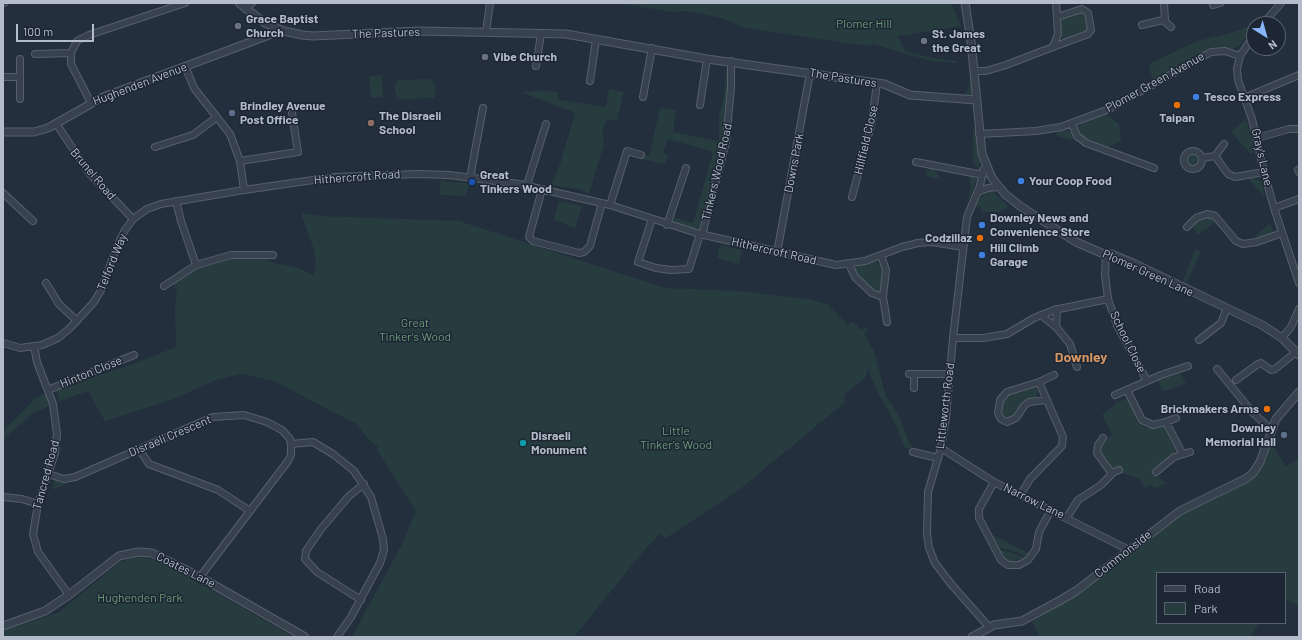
<!DOCTYPE html>
<style>
body{margin:0}
#map{position:relative;width:1302px;height:640px;overflow:hidden;background:#242f3e;font-family:Barlow,sans-serif}
canvas{display:block}
.frame{position:absolute;inset:0;border:4px solid #b4bcc9;pointer-events:none}
.legend{position:absolute;left:1156px;top:572px;width:130px;height:52px;box-sizing:border-box;background:#1d2633;border:1px solid #59626f;margin:0;padding:5px 7px;list-style:none;font-size:12px;color:#b4bcc9}
.legend li{display:flex;align-items:center;gap:8px;height:20px}
.legend b{width:20px;border:1px solid #59626f}
.north{position:absolute;left:1246px;top:16px;width:40px;height:40px;box-sizing:border-box;background:#1d2633;border:1px solid #59626f;border-radius:50%;rotate:143deg;font-size:11px;font-weight:700;line-height:16px;text-align:center;color:#b4bcc9}
.north::after{content:'';display:block;margin:auto;width:14px;height:18px;background:#8ab4f8;clip-path:polygon(50% 0,100% 100%,50% 72%,0 100%)}
.scale{position:absolute;left:16px;top:24px;width:78px;height:18px;box-sizing:border-box;border:2px solid #b4bcc9;border-top:0;padding-left:5px;font-size:12px;line-height:14px;white-space:nowrap;color:#b4bcc9;-webkit-text-stroke:3px #1d2633;paint-order:stroke}
</style>
<div id="map">
<canvas width="1302" height="640"></canvas>
<div class="frame"></div>
<ul class="legend">
<li><b style="height:5px;background:#38414e"></b>Road</li>
<li><b style="height:11px;background:#263c3f"></b>Park</li>
</ul>
<div class="north">N</div>
<div class="scale">100 m</div>
</div>
<script>
const c = document.querySelector('canvas').getContext('2d');
c.lineJoin = 'round';
function paint(path, color) { c.fillStyle = color; c.fill(path, 'evenodd'); }
const poly = rows => new Path2D(rows.map(r => 'M' + r).join(''));
function stroke(path, color, width, dash) { c.strokeStyle = color; c.lineWidth = width; c.lineCap = dash ? 'butt' : 'round'; c.setLineDash(dash || []); c.stroke(path); }
function write(font, color, halo, rows, align = 'center') {
  c.font = font + ' Barlow,sans-serif'; c.lineWidth = 3; c.setLineDash([]); c.textBaseline = 'middle'; c.strokeStyle = halo; c.fillStyle = color; for (const [text, x, y, turn = 0] of rows) {
    c.save(); c.translate(x, y); c.rotate((+turn || 0) * Math.PI / 180); c.textAlign = isNaN(turn) ? turn : align; if (halo) c.strokeText(text, 0, 0); c.fillText(text, 0, 0); c.restore();
  }
}
paint(poly([
 [619,3,951,3,961,26,898,36,905,51,933,58,957,61,957,63,932,61,872,44,868,46,745,28,722,18,687,11,672,12],
 [1083,12,1086,14,1087,31,1066,41,1063,39,1060,29,1061,20,1063,17],
 [1254,25,1240,45,1233,49,1211,47,1152,80,1149,64,1197,41,1227,34],
 [726,69,729,69,729,94,726,131,701,228,695,231,674,224,673,217,693,223,713,152,668,139,663,153,668,155,665,164,642,159,643,155,649,156,660,108,676,110,673,132,719,141,719,116,724,97],
 [382,75,383,97,371,98,369,76],
 [433,79,433,85,436,86,434,98,397,99,394,85,397,85,396,80],
 [971,81,973,81,973,92,967,98,963,98],
 [609,89,624,92,623,94,617,121,608,119,602,130,604,144,589,194,580,189,551,185,560,164,575,113,521,92,540,90,558,92,557,98,561,100,606,107],
 [1106,114,1119,124,1121,141,1108,147,1088,140,1079,135,1078,128,1081,124],
 [1246,119,1255,151,1251,154,1231,132],
 [973,129,977,130,980,162,978,169,973,162],
 [1066,129,1073,133,1073,140,1057,136,1057,130],
 '1187 160a7 7 0 1 1 14 0a7 7 0 1 1-14 0Z',
 [930,169,935,170,939,176,939,179,925,176,926,171],
 [971,176,977,179,967,204,971,186,969,177],
 [1253,178,1262,182,1265,198,1249,179],
 [441,180,446,182,469,183,466,196,439,195],
 [991,191,994,192,1009,207,1000,212,981,212,980,206,975,207,980,198],
 [559,201,582,206,575,228,554,220],
 [301,213,320,216,459,221,665,288,739,291,808,299,827,304,848,325,853,321,861,330,865,327,868,331,864,334,874,351,886,397,899,415,909,443,913,447,909,449,904,447,897,427,876,389,868,368,866,377,845,394,844,403,739,490,666,538,660,534,641,554,574,637,352,637,403,542,416,511,377,450,378,447,369,440,356,424,274,381,241,374,218,379,174,399,105,421,88,391,59,401,56,390,133,364,176,347,175,310,177,292,173,283,199,266,227,257,266,257,270,262,298,268,314,275,316,262,313,247],
 [1206,216,1216,221,1199,235,1193,229,1194,225],
 [1270,223,1274,234,1252,242,1251,240],
 [722,245,742,250,739,264,717,258,719,248],
 [1195,249,1201,252,1186,284,1183,281],
 [874,261,882,265,883,275,881,292,876,294,855,276,854,269,857,266],
 [1178,374,1181,374,1186,383,1167,391,1166,390,1163,391,1158,380],
 [1034,386,1038,391,1037,396,1024,402,1013,417,1007,420,1000,417,1000,405,1006,395],
 [46,393,50,406,33,413,3,440,3,431,36,398],
 [1128,398,1138,422,1143,427,1154,429,1165,426,1176,447,1175,453,1157,473,1158,477,1166,483,1155,488,1149,485,1146,489,1139,479,1122,473,1119,466,1112,469,1101,454,1102,446,1112,434,1102,415,1115,405,1115,403],
 [1272,444,1286,466,1299,459,1299,605,1285,600,1285,573,1157,573,1157,623,1259,623,1250,637,1040,637,1032,622,1086,588,1177,516,1255,476,1261,468],
 [54,480,64,482,66,484,53,490],
 [992,536,995,536,1028,553,1025,557,1017,552,1000,548,996,544],
 [996,546,1001,550,1014,553,1024,558,1010,562,1004,560],
 [144,557,162,562,294,637,3,637,3,630,58,613,119,563,132,558]
]), '#263c3f');
const minor = poly([
 [3,3,4,3],
 [1164,3,1165,20],
 [1213,5,1220,3],
 [245,9,252,3],
 [1263,24,1281,3],
 [1142,25,1163,20,1171,27],
 [486,32,490,3],
 [1254,35,1240,56,1237,69,1238,80,1252,119,1264,172,1274,208,1299,283],
 [1053,47,1088,34,1091,30,1088,13,1082,9,1057,17],
 [35,54,71,53],
 [20,59,20,99],
 [185,66,194,88,230,134,240,161,244,190],
 [536,66,541,34],
 [974,71,986,71,1006,65,1053,47,1058,34,1056,3],
 [3,77,20,77],
 [590,81,596,40],
 [643,97,652,48],
 [1244,98,1299,75],
 [91,103,71,64,71,53,77,41,89,35,185,3],
 [700,105,707,59],
 [1072,124,1077,136,1086,143,1154,168],
 [57,125,90,174,133,219],
 [979,134,1036,131,1061,127,1109,109,1211,52,1225,51,1240,56],
 [1257,138,1289,129,1299,129],
 [155,147,193,135,217,117],
 '1184 160a9 9 0 1 1 18 0a9 9 0 1 1-18 0Z',
 [1215,156,1224,144],
 [1202,158,1215,156,1228,174,1235,177,1264,172],
 [240,161,298,152,292,113],
 [916,162,983,175],
 [987,167,983,170,980,186,967,217,953,338,946,418,941,448,928,492,927,534,929,548,935,563,951,584,989,627],
 [1298,170,1299,172],
 [470,178,483,108],
 [527,185,546,124],
 [542,189,529,237,533,241,579,253,584,252,590,246,602,203],
 [978,192,988,188,998,187],
 [3,193,33,221],
 [852,197,872,122,877,83],
 [610,205,627,151,641,155],
 [1274,208,1299,199],
 [652,219,638,262,656,268,671,270,689,269,700,234],
 [667,225,686,168],
 [1187,227,1196,218,1207,214,1215,216,1236,241,1243,244,1257,242,1282,233],
 [702,235,726,142,731,87,731,61],
 [777,253,810,73],
 [1106,255,1105,274,1108,299,1117,325,1147,381],
 [849,264,855,277,872,293,883,297,886,270,881,255],
 [196,265,231,255,273,255],
 [46,283,59,304,77,321],
 [164,286,196,265,181,221,176,201],
 [883,297,887,322],
 [1041,315,1057,328,1070,344,1077,367],
 [1056,327,1057,309],
 [953,338,983,338,1007,334,1034,318,1054,310,1108,299],
 [1282,338,1291,327,1299,309],
 [1199,340,1221,323,1227,308],
 [3,343,20,348,42,345,58,338,70,328,94,302,101,290,117,246,125,230,133,219,147,209,161,204,244,190,334,177,419,174,449,175,519,184,610,205,700,234,836,265,865,261,902,247,918,243,932,242,963,247],
 [34,346,37,362,53,404,57,434,55,453,38,504,33,534,38,552,69,595],
 [1217,369,1253,413,1271,429],
 [909,374,950,374],
 [1236,380,1258,364,1261,363,1271,370,1275,369,1296,352],
 [1039,382,1054,375],
 [914,388,914,374],
 [48,390,134,355],
 [1127,390,1142,420,1153,425,1166,422,1182,453],
 [1115,395,1161,375,1188,366],
 [1166,422,1176,418],
 [1103,438,1098,445,1097,453,1112,474],
 [291,444,313,442,333,454,354,471,371,497,383,539,384,550,380,563,351,617,337,637],
 [941,448,994,482,1129,550],
 [139,449,149,464,218,490,250,511],
 [913,452,938,458],
 [1156,472,1174,457,1190,452],
 [48,474,64,479,75,477,213,417,244,415,267,422,282,430,290,439,291,444,291,455,288,461,200,577],
 [994,482,979,509,979,518,1001,560,1008,565,1019,565,1028,560,1036,549,1039,532,1051,510],
 [1021,494,1030,479,1062,446,1063,437,1039,382,1007,392,1000,400,998,413,1001,419,1007,422,1016,418,1024,406,1029,402,1046,400],
 [3,497,22,499,38,504],
 [1067,517,1078,500,1101,485,1114,472,1119,470],
 [361,600,317,572,305,559,306,551,321,529,349,496,364,484]
]);
const tertiary = poly([
 [239,3,265,23,284,31,302,35,313,36,418,31,566,34,707,59,884,84,910,95,977,100],
 [965,3,971,41,982,154,992,178,1005,194,1020,206,1076,242,1106,255,1111,254,1135,264,1262,325,1282,338,1299,355],
 [3,132,34,132,48,128,103,97,232,49,269,35,277,28],
 [3,626,45,611,69,595,119,556,138,552,152,553,200,577,305,637],
 [972,637,994,625,1022,621,1059,601,1076,591,1180,511,1247,478,1253,473,1260,462,1276,419,1299,392]
]);
stroke(minor, '#565f6c', 8);
stroke(tertiary, '#565f6c', 9);
stroke(minor, '#38414e', 6);
stroke(tertiary, '#38414e', 7);
for (const [x, y, r, color] of [
 [238,26,4,"#6b7280"],
 [924,41,4,"#6b7280"],
 [485,57,4,"#6b7280"],
 [1196,97,4,"#3f7fe0"],
 [1177,105,4,"#e8710a"],
 [232,113,4,"#5c6f8a"],
 [371,123,4,"#8d6e63"],
 [1021,181,4,"#3f7fe0"],
 [472,182,4,"#1a4fb4"],
 [982,225,4,"#3f7fe0"],
 [980,238,4,"#e8710a"],
 [982,255,4,"#3f7fe0"],
 [1267,409,4,"#e8710a"],
 [1284,435,4,"#5c6f8a"],
 [523,443,4,"#0f9aa8"]
]) { const dot = new Path2D(); dot.arc(x, y, r, 0, 2 * Math.PI); c.fillStyle = color; c.fill(dot); stroke(dot, '#1d2633', 1.5); }
write('bold 12px', '#b4bcc9', '#1d2633', [
 ["Grace Baptist",246,19],
 ["Church",246,33],
 ["St. James",932,34],
 ["the Great",932,48],
 ["Vibe Church",493,57],
 ["Tesco Express",1204,97],
 ["Brindley Avenue",240,106],
 ["Post Office",240,120],
 ["The Disraeli",379,116],
 ["School",379,130],
 ["Taipan",1177,118,"center"],
 ["Great",480,175],
 ["Tinkers Wood",480,189],
 ["Your Coop Food",1029,181],
 ["Downley News and",990,218],
 ["Convenience Store",990,232],
 ["Codzillaz",972,238,"right"],
 ["Hill Climb",990,248],
 ["Garage",990,262],
 ["Brickmakers Arms",1259,409,"right"],
 ["Downley",1276,428,"right"],
 ["Memorial Hall",1276,442,"right"],
 ["Disraeli",531,436],
 ["Monument",531,450]
], 'left');
write('12px', '#6b9a76', '#1d2633', [
 ["Plomer Hill",864,24],
 ["Great",415,323],
 ["Tinker's Wood",415,337],
 ["Little",676,431],
 ["Tinker's Wood",676,445],
 ["Hughenden Park",140,598]
]);
write('12px', '#b4bcc9', '#1d2633', [
 ["The Pastures",386,33,-2],
 ["The Pastures",843,78,9],
 ["Plomer Green Avenue",1155,82,-29],
 ["Hughenden Avenue",140,84,-21],
 ["Hillfield Close",866,140,-77],
 ["Gray's Lane",1262,157,77],
 ["Downs Park",794,163,-79],
 ["Tinkers Wood Road",717,172,-77],
 ["Brunel Road",93,174,50],
 ["Hithercroft Road",357,177,-4],
 ["Hithercroft Road",774,251,13],
 ["Telford Way",112,262,-68],
 ["Plomer Green Lane",1148,273,24],
 ["School Close",1128,342,64],
 ["Hinton Close",91,372,-22],
 ["Littleworth Road",945,406,-83],
 ["Disraeli Crescent",170,436,-23],
 ["Tancred Road",46,475,-75],
 ["Narrow Lane",1034,501,26],
 ["Commonside",1123,554,-38],
 ["Coates Lane",186,570,27]
]);
write('bold 14px', '#d59563', '#1d2633', [
 ["Downley",1081,357]
]);
</script>
